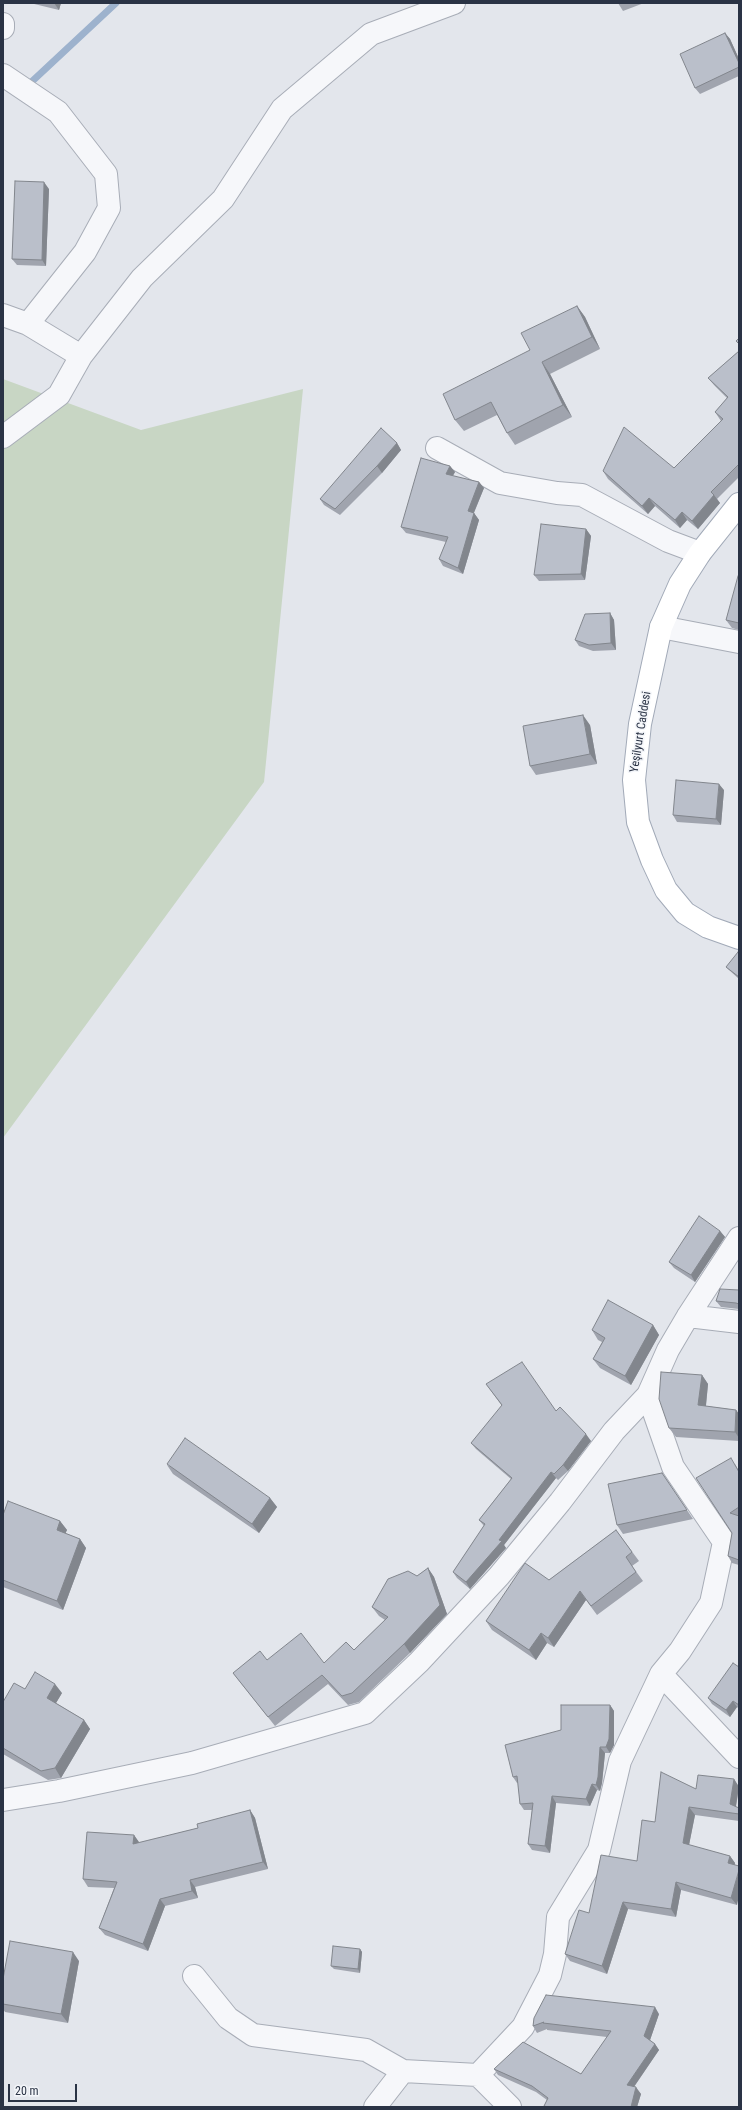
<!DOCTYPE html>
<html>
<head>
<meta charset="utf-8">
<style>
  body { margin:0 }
  #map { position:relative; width:742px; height:2110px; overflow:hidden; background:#e3e6ec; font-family:"Roboto Condensed",sans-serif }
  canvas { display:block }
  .frame { position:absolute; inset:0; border:4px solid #2a3345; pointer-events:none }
  .scale { position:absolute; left:8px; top:2084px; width:69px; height:18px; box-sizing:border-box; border:2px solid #2a3345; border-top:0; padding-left:5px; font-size:12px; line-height:14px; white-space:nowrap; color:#2a3345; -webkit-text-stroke:3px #f3f5f9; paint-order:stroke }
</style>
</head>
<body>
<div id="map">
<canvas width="742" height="2110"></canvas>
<div class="frame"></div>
<div class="scale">20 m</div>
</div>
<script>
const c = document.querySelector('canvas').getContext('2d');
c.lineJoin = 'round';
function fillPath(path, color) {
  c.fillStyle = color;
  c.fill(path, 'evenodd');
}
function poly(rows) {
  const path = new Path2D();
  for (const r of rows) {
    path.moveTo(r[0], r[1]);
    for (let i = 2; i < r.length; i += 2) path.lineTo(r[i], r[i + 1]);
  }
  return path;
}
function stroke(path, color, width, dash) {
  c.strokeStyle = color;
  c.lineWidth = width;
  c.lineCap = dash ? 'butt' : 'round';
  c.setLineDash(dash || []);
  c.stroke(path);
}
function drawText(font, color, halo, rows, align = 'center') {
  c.font = font + ' "Roboto Condensed",sans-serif';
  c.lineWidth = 3;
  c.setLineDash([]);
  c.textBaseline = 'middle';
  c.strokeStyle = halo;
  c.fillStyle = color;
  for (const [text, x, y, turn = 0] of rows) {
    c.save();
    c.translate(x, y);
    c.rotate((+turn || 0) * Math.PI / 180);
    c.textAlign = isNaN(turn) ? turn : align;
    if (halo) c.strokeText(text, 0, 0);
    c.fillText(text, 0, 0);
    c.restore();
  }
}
const green = poly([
  [3,379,141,430,303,389,264,782,3,1138]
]);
const stream = poly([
  [26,87,116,3]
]);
const minor = poly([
  [3,24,3,28],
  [3,75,58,112,106,174,109,208,85,252,28,324],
  [3,315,28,324,81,356],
  [3,437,59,395,81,356,142,278,223,199,282,109,371,34,454,3],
  [437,448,500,483,557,493,582,495,668,541,700,553],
  [661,627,739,642],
  [739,1238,688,1316,668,1350,648,1395,673,1467,724,1542,711,1603,680,1651,661,1674,739,1757],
  [688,1316,739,1322],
  [3,1800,59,1791,192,1763,365,1713,419,1662,499,1576,560,1502,614,1431,648,1395],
  [194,1976,228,2018,253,2035,366,2050,403,2071,478,2075],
  [375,2107,403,2071],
  [510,2107,478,2075,523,2027,550,1975,555,1954,558,1917,599,1850,620,1761,661,1674]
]);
const major = poly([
  [739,504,700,553,680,584,661,627,640,724,634,780,638,822,652,860,666,890,685,913,708,927,739,938]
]);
const wall = poly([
  [30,3,61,3,59,10],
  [618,3,644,3,623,11],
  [725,33,730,39,739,59,739,76,700,94,695,88],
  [49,189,46,266,17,265,12,259],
  [577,306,585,317,600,349,550,374,572,417,515,445,507,433,497,415,464,431,455,420],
  [739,351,739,477,717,499,720,503,698,529,687,520,680,528,655,506,648,514,608,479,603,471,674,468,721,421,715,412,727,398,714,385,708,378],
  [397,443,401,450,382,473,340,515,324,505,320,499],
  [450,466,455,472,453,476,479,482,484,488,474,513,479,520,463,574,443,566,439,559,446,542,406,533,401,527],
  [586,529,591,536,585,580,539,581,534,575],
  [739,574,739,630,732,628,726,620],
  [610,613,614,620,616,650,593,651,579,646,575,640],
  [590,725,597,764,536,775,530,766],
  [724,790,721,825,677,822,673,815],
  [739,952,739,979,729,970,726,967],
  [720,1231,725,1237,695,1282,674,1268,669,1262],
  [739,1290,739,1309,721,1307,716,1301],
  [653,1325,659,1335,631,1385,600,1368,593,1359,602,1342,598,1340,592,1330],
  [702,1375,708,1384,706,1406,736,1410,739,1414,739,1441,676,1437,669,1428],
  [486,1384,556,1411,591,1441,568,1471,558,1480,556,1478,504,1545,506,1548,470,1589,457,1578,453,1572,484,1526,479,1520,511,1479,476,1449,471,1443,502,1406],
  [735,1464,739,1471,739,1565,732,1563,728,1556,732,1533,696,1478],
  [167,1465,270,1498,277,1507,259,1533,173,1474],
  [662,1473,693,1519,623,1534,617,1525],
  [3,1515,60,1521,67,1530,65,1533,80,1539,86,1548,63,1610,3,1587],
  [616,1530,639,1561,632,1566,643,1581,597,1615,586,1600,554,1647,547,1643,536,1660,492,1630,486,1621,549,1580],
  [428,1568,434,1577,447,1614,410,1653,359,1702,348,1705,328,1684,275,1726,240,1682,233,1673,267,1660,324,1663,354,1650,385,1620,379,1616,372,1607,417,1576],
  [739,1667,739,1709,737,1707,730,1717,712,1704,708,1698],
  [25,1689,62,1693,56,1703,84,1720,90,1729,61,1778,48,1780,3,1754,3,1702],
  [610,1705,614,1711,614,1745,610,1753,605,1753,602,1783,600,1791,597,1790,590,1806,556,1803,550,1853,532,1850,528,1844,532,1810,524,1810,520,1804,518,1783,517,1783,513,1777,561,1730],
  [734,1779,739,1787,736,1807,739,1808,739,1821,695,1815,689,1845,730,1856,735,1863,737,1905,681,1890,676,1917,628,1909,607,1974,570,1961,565,1954,589,1913,637,1861,655,1822,696,1789],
  [250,1810,255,1818,268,1869,195,1887,198,1898,165,1906,148,1951,105,1935,99,1928,114,1888,88,1887,83,1879,134,1835,139,1843,198,1828],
  [360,1949,362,1952,360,1973,334,1969,331,1966],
  [79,1961,68,2023,5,2012,3,2009,3,1979],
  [659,2014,650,2040,655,2044,659,2050,634,2087,641,2094,637,2107,545,2107,544,2106,547,2100,536,2092,498,2075,494,2069,581,2074,607,2037,547,2030,547,2029,537,2033,533,2026,534,2018]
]);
const shadedWall = poly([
  [54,3,61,3,59,10],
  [725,33,730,39,739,59,739,63],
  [44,182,49,189,46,266,42,260],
  [577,306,585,317,600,349,592,337],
  [542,362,550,374,572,417,563,405],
  [397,443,401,450,382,473,377,466],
  [450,466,455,472,450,480,446,474],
  [479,482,484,488,472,517,468,511],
  [714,495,720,503,698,529,692,521],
  [649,498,655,506,648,514,642,506],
  [682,512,687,520,680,528,675,520],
  [474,513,479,520,463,574,458,568],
  [586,529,591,536,585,580,581,574],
  [610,613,614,620,616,650,611,643],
  [583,715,590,725,597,764,590,754],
  [719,784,724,790,721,825,716,819],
  [720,1231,725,1237,695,1282,691,1275],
  [653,1325,659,1335,631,1385,625,1376],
  [702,1375,708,1384,705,1414,698,1405],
  [736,1410,739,1414,739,1438,735,1432],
  [586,1434,591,1441,568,1471,563,1465],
  [551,1472,556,1478,504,1545,506,1548,470,1589,466,1582],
  [270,1498,277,1507,259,1533,252,1524],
  [60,1521,67,1530,63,1539,57,1530],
  [80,1539,86,1548,63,1610,57,1601],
  [428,1568,434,1577,447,1614,410,1653,404,1644],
  [580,1591,586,1600,554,1647,548,1638],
  [541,1633,547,1643,536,1660,529,1650],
  [55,1684,62,1693,53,1708,47,1698],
  [733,1701,737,1707,730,1717,726,1710],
  [610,1705,614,1711,614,1745,610,1753,606,1747],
  [84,1720,90,1729,61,1778,55,1768],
  [600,1747,605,1753,602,1783,600,1791,596,1785],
  [734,1779,739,1787,735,1811,730,1804],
  [592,1784,597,1790,590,1806,586,1799],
  [552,1796,556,1803,550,1853,545,1846],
  [689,1807,695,1815,688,1850,683,1843],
  [250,1810,255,1818,268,1869,263,1862],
  [134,1835,139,1842,138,1852,133,1844],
  [730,1856,735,1863,733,1870,728,1863],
  [739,1870,739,1896,737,1905,731,1898],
  [190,1880,195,1887,198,1898,192,1891],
  [676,1882,681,1890,676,1917,671,1909],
  [160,1899,165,1906,148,1951,143,1944],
  [623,1902,628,1909,607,1974,602,1966],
  [360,1949,362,1952,360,1973,358,1969],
  [73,1952,79,1961,68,2023,61,2014],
  [655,2007,659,2014,649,2043,644,2036],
  [655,2044,659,2050,631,2091,627,2085],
  [636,2087,641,2094,637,2107,631,2107]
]);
const building = poly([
  [725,33,739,63,739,67,695,88,680,54,725,33],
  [15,181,44,182,42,260,12,259,15,181],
  [577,306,592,337,542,362,563,405,507,433,491,402,455,420,443,394,530,350,521,333,577,306],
  [739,338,739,344,736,341,739,338],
  [739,351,739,464,711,492,714,495,692,521,682,512,675,520,649,498,642,506,603,471,624,427,674,468,723,419,715,412,728,397,708,378,739,351],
  [381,428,397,443,377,466,335,509,320,499,381,428],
  [421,458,450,466,446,474,479,482,468,511,474,513,458,568,439,559,448,537,401,527,421,458],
  [541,524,586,529,581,574,534,575,541,524],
  [739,574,739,623,726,620,738,576,739,574],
  [610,613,611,643,589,645,575,640,585,614,610,613],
  [583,715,590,754,530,766,523,726,583,715],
  [676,780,719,784,716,819,673,815,676,780],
  [738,952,739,952,739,977,726,967,738,952],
  [699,1216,720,1231,691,1275,669,1262,699,1216],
  [720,1289,739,1290,739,1304,736,1303,716,1301,720,1289],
  [608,1300,653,1325,625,1376,593,1359,605,1338,592,1330,608,1300],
  [522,1362,556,1411,560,1407,586,1434,563,1465,554,1474,551,1472,499,1540,502,1541,466,1582,453,1572,485,1524,479,1520,512,1478,471,1443,502,1405,486,1384,522,1362],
  [661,1372,702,1375,698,1405,736,1410,735,1432,669,1428,659,1399,661,1372],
  [185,1438,270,1498,252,1524,167,1464,185,1438],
  [731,1458,739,1472,739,1507,730,1513,739,1516,739,1560,728,1556,732,1533,696,1478,731,1458],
  [662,1473,687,1510,617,1525,608,1484,662,1473],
  [8,1501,60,1521,57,1530,80,1539,57,1601,3,1580,3,1515,8,1501],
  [616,1530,632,1552,626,1557,636,1572,591,1606,580,1591,548,1638,541,1633,529,1650,486,1621,525,1563,549,1580,616,1530],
  [428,1568,440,1605,404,1644,352,1693,342,1696,322,1675,268,1717,233,1673,260,1651,267,1660,301,1633,324,1663,346,1642,354,1650,388,1617,372,1607,388,1579,408,1571,417,1576,428,1568],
  [733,1663,739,1667,739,1705,733,1701,726,1710,708,1698,733,1663],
  [35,1672,55,1684,47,1698,84,1720,55,1768,41,1771,3,1748,3,1702,14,1683,25,1689,35,1672],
  [561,1705,610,1705,609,1739,606,1747,600,1747,598,1777,596,1785,592,1784,586,1799,552,1796,545,1846,528,1844,533,1803,520,1804,517,1776,513,1777,505,1745,561,1730,561,1705],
  [661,1772,696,1789,698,1775,734,1779,730,1804,739,1808,739,1814,689,1807,683,1843,730,1856,728,1863,739,1866,739,1870,731,1898,676,1882,671,1909,623,1902,602,1966,565,1954,579,1910,589,1913,601,1855,637,1861,642,1820,655,1822,661,1772],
  [250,1810,263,1862,190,1880,192,1891,160,1899,143,1944,99,1928,117,1882,83,1879,87,1832,134,1835,133,1844,198,1828,197,1824,250,1810],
  [10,1941,73,1952,61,2014,3,2004,3,1979,10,1941],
  [333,1946,360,1949,358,1969,331,1966,333,1946],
  [546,1995,655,2007,644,2036,655,2044,627,2085,636,2087,631,2107,548,2107,544,2106,548,2098,532,2086,494,2069,523,2042,581,2074,611,2031,543,2023,544,2022,533,2026,534,2018,546,1995]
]);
const streetNames = [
  ["Yeşilyurt Caddesi",641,732,-81]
];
fillPath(green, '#c8d6c4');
stroke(stream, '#9db2cd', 7);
stroke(minor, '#a8adb7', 24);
stroke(major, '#a2aab8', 24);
stroke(minor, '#f6f7fa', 22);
stroke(major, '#fff', 22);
fillPath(wall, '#a0a4ae');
fillPath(shadedWall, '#82868d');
fillPath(building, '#babfca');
stroke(building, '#82868d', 1);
drawText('12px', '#2a3345', '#f3f5f9', streetNames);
</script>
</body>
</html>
